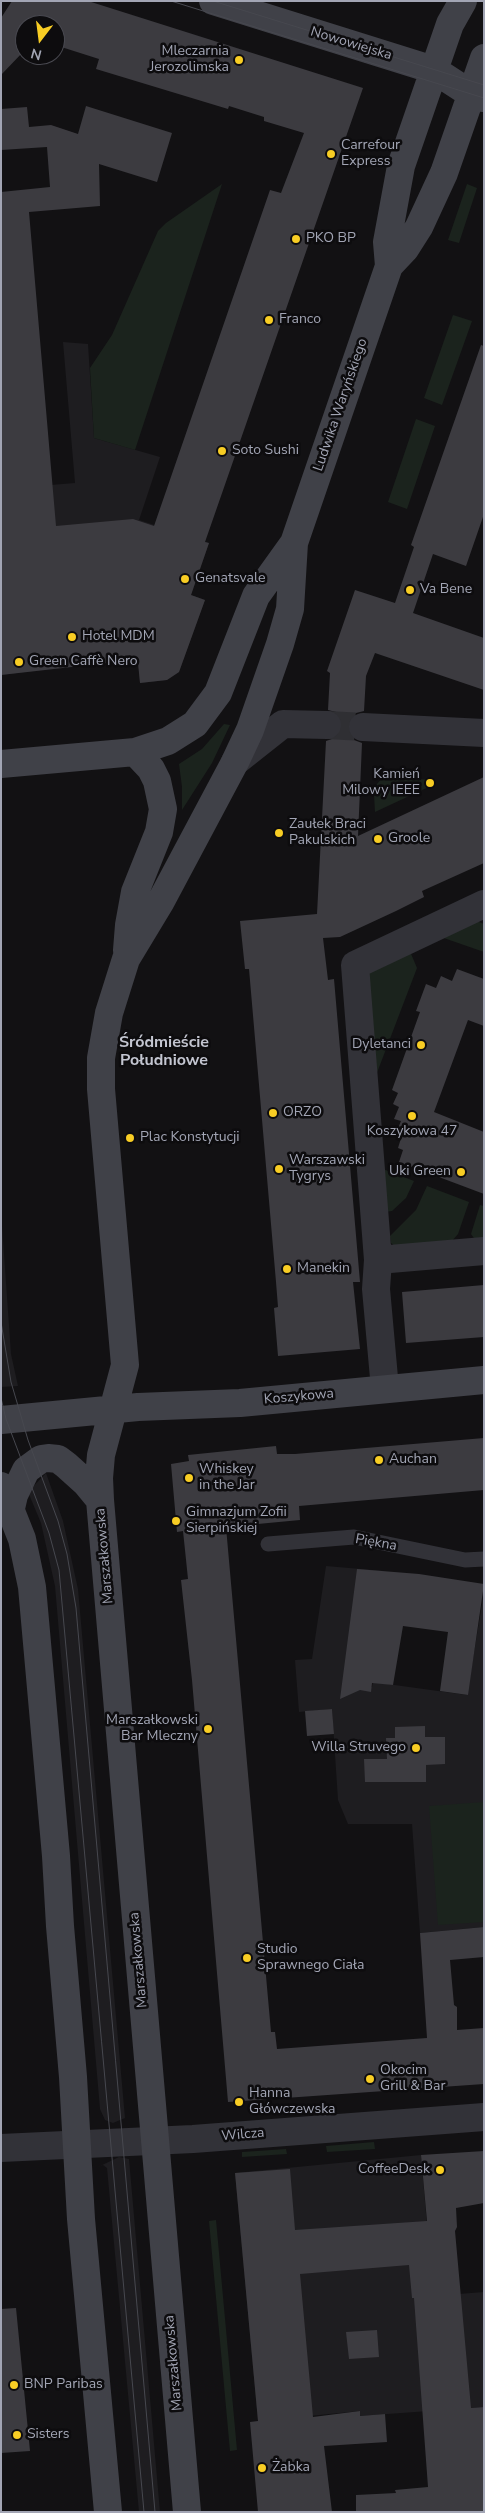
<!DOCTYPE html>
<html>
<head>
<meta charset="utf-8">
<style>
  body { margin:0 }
  #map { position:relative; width:485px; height:2513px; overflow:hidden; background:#121113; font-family:"Nunito Sans",sans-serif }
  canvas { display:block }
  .frame { position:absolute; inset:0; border:2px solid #a2a5b4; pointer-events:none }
  .north { position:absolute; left:15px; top:15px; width:50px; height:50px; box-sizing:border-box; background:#0d0c0e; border:1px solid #494950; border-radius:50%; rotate:195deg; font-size:14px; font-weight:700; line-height:20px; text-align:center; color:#a2a5b4 }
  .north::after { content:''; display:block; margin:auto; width:18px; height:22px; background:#f8cd24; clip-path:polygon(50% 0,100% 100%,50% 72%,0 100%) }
</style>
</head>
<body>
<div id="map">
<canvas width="485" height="2513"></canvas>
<div class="frame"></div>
<div class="north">N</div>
</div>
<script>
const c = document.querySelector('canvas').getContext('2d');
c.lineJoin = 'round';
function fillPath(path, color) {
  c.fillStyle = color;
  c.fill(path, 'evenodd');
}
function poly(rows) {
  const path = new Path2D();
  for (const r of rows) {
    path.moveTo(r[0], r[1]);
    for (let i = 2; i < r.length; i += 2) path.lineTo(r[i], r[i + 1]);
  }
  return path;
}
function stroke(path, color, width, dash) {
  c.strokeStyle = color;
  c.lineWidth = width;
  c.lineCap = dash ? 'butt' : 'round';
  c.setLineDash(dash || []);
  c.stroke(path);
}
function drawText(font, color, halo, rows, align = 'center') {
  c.font = font + ' "Nunito Sans",sans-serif';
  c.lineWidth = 5;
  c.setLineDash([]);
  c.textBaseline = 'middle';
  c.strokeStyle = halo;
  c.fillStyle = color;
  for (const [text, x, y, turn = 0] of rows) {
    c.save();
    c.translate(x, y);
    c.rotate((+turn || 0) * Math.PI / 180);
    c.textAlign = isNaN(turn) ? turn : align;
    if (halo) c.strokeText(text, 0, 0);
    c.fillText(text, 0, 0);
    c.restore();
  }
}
const built = poly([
  [63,342,88,344,94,438,160,457,139,520,209,543,191,595,205,600,179,672,167,680,140,683,138,662,115,662,114,665,106,663,83,667,81,665,1,675,1,489,75,483],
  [1,1211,11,1354,18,1386,1,1387],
  [46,1473,63,1521,78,1589,125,2118,113,2123,105,2120,100,2109,55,1586,41,1523,28,1492],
  [326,1566,384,1571,368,1686,372,1687,373,1682,467,1695,484,1592,484,1927,420,1933,412,1824,348,1824,338,1800,332,1709,299,1712,295,1660,312,1659],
  [421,2155,433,2296,484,2292,484,2407,360,2416,360,2411,258,2421,235,2173],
  [119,2157,129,2159,160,2512,139,2512,107,2168,103,2165,98,2167]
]);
const green = poly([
  [222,184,135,450,94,438,90,368,112,335,158,231,166,223],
  [467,184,477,188,459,243,448,240],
  [453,315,472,321,442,405,424,398],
  [416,419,435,426,407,509,388,502],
  [224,724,230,725,212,763,182,810,182,787,179,764,202,749],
  [383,777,434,780,435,784,375,812,374,795,377,784],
  [474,920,484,924,484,952,438,936],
  [409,949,417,968,375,1078,366,970],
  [383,1169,414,1181,406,1198,392,1211,385,1212],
  [427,1186,469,1202,458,1234,452,1241,396,1247,391,1243,390,1236,416,1210],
  [480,1205,484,1206,484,1241,476,1241,471,1234],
  [484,1802,484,1922,438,1925,429,1806],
  [374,2142,375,2149,327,2152,326,2146],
  [286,2149,287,2154,242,2157,242,2152],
  [216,2220,237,2450,230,2451,209,2221]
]);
const building = poly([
  [12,1,88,1,363,88,205,542,209,543,191,595,205,600,179,672,167,680,140,683,138,663,107,663,1,675,1,192,50,187,47,147,1,150,1,109,27,107,29,127,51,125,78,134,86,106,172,133,157,182,99,164,100,206,29,212,56,526,133,519,154,526,270,190,281,193,304,133,264,121,264,117,229,106,228,109,96,69,99,59,55,45,55,25,25,25,23,52,1,75,1,18],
  [481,345,484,346,484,514,466,566,433,554,413,613,484,638,484,690,375,653,366,676,364,711,356,713,350,718,347,727,349,735,354,740,362,743,358,836,484,777,484,863,422,891,424,897,396,911,340,937,323,938,328,980,334,979,360,1282,353,1282,360,1349,278,1356,274,1308,278,1307,276,1282,249,969,245,969,240,921,317,914,326,741,335,738,340,734,343,726,340,717,336,712,328,710,330,673,327,671,355,590,395,603,414,547,411,545],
  [457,969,484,979,484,1026,468,1020,434,1112,484,1132,484,1194,399,1162,403,1150,398,1148,402,1135,396,1133,401,1121,394,1119,399,1107,393,1104,398,1093,392,1090,420,1012,416,1011,426,984,436,988,441,976,452,981],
  [484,1285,484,1337,406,1343,402,1292],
  [484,1438,484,1490,299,1506,300,1520,226,1527,271,2032,275,2032,277,2049,427,2038,420,1933,484,1927,484,1957,450,1960,454,2005,457,2007,457,2030,484,2028,484,2084,228,2102,192,1680,181,1580,188,1579,185,1550,183,1531,177,1532,171,1464,189,1461,188,1455,276,1446,277,1454,295,1454],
  [357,1569,419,1574,484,1584,468,1695,440,1691,448,1632,403,1626,393,1685,372,1683,371,1692,360,1690,340,1699],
  [332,1709,334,1734,307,1736,305,1711],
  [425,1726,425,1737,445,1737,445,1764,426,1765,426,1782,365,1782,364,1759,387,1759,386,1738,395,1738,395,1727],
  [484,2151,484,2203,456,2208,457,2227,455,2231,471,2408,484,2407,484,2512,356,2512,356,2495,396,2493,395,2490,428,2487,414,2298,412,2298,409,2265,300,2274,313,2417,360,2411,360,2416,385,2414,387,2442,324,2446,332,2512,258,2512,250,2422,258,2421,235,2173,290,2169,295,2230,427,2221,421,2155],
  [16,2308,30,2451,1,2453,1,2309],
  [377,2330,379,2357,349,2359,346,2332]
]);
const streetTunnel = poly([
  [327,725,363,727]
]);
const lane = poly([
  [268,1544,354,1537,465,1560,484,1559]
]);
const street = poly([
  [363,727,484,733],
  [235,762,283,724,327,725],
  [378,1260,484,1251],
  [385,1389,376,1289,378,1260,355,965,484,904],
  [1,2148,193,2139,484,2117]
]);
const secondary = poly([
  [213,1,434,70,471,94,484,98],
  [389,266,387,242,401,166,450,24,463,1],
  [1,764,135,752,168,741,195,724,218,693,256,596,294,543],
  [127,950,129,925,135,892,159,832,163,809,157,781,151,769,135,752],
  [1,1420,138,1407,240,1403,484,1380],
  [1,1486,22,1539,32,1587,56,1856,60,1926,73,2077,81,2219,108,2512],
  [11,1508,14,1495,26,1470,41,1459,48,1458,58,1459,66,1465,86,1483,100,1500],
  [187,2512,100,1500,99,1478,101,1455,125,1365,101,1089,101,1058,109,1013,126,959,161,901,235,762,250,730,280,644,290,609,294,543,389,266,405,249,419,227,444,173,484,58]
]);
const tram = poly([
  [171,1,484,98],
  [213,1,484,85],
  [1,1322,11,1382,28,1440,58,1521,67,1554,76,1608,155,2512],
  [1,1398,6,1419,49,1533,59,1570,144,2512]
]);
const markers = [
  [239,60,5,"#f8cd24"],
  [331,154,5,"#f8cd24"],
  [296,239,5,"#f8cd24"],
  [269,320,5,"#f8cd24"],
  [222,451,5,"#f8cd24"],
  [185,579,5,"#f8cd24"],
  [410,590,5,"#f8cd24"],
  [72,637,5,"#f8cd24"],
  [19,662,5,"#f8cd24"],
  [430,783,5,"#f8cd24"],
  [279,833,5,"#f8cd24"],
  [378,839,5,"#f8cd24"],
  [421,1045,5,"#f8cd24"],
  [273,1113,5,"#f8cd24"],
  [412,1116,5,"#f8cd24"],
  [130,1138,5,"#f8cd24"],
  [279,1169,5,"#f8cd24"],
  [461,1172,5,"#f8cd24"],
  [287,1269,5,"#f8cd24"],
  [379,1460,5,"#f8cd24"],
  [189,1478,5,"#f8cd24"],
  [176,1521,5,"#f8cd24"],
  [208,1729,5,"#f8cd24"],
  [416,1748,5,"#f8cd24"],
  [247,1958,5,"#f8cd24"],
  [370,2079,5,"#f8cd24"],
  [239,2102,5,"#f8cd24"],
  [440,2170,5,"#f8cd24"],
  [14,2385,5,"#f8cd24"],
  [17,2435,5,"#f8cd24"],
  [262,2468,5,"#f8cd24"]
];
const streetNames = [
  ["Nowowiejska",351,44,17],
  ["Ludwika Waryńskiego",341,405,-71],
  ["Koszykowa",299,1397,-5],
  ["Piękna",376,1543,10],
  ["Marszałkowska",105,1556,-95],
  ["Marszałkowska",139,1960,-95],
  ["Wilcza",243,2135,-5],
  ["Marszałkowska",174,2363,-95]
];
const poiNames = [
  ["Mleczarnia",229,52,"right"],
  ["Jerozolimska",229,68,"right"],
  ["Carrefour",341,146],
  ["Express",341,162],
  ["PKO BP",306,239],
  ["Franco",279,320],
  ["Soto Sushi",232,451],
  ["Genatsvale",195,579],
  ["Va Bene",420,590],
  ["Hotel MDM",82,637],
  ["Green Caffè Nero",29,662],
  ["Kamień",420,775,"right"],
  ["Milowy IEEE",420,791,"right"],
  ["Zaułek Braci",289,825],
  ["Pakulskich",289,841],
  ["Groole",388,839],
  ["Dyletanci",411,1045,"right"],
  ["ORZO",283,1113],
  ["Koszykowa 47",412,1132,"center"],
  ["Plac Konstytucji",140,1138],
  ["Warszawski",289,1161],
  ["Tygrys",289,1177],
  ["Uki Green",451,1172,"right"],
  ["Manekin",297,1269],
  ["Auchan",389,1460],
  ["Whiskey",199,1470],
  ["in the Jar",199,1486],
  ["Gimnazjum Zofii",186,1513],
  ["Sierpińskiej",186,1529],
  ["Marszałkowski",198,1721,"right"],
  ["Bar Mleczny",198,1737,"right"],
  ["Willa Struvego",406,1748,"right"],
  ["Studio",257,1950],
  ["Sprawnego Ciała",257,1966],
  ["Okocim",380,2071],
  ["Grill & Bar",380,2087],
  ["Hanna",249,2094],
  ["Główczewska",249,2110],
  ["CoffeeDesk",430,2170,"right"],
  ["BNP Paribas",24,2385],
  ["Sisters",27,2435],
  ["Żabka",272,2468]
];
const quarterNames = [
  ["Śródmieście",164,1043],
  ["Południowe",164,1061]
];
fillPath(built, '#1e1d20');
fillPath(green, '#1b231d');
fillPath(building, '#3c3b40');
stroke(streetTunnel, '#2f2f33', 28, [28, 14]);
stroke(lane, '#323238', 15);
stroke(street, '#323238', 28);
stroke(secondary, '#404148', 28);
stroke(tram, '#47484f', 1);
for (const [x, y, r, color] of markers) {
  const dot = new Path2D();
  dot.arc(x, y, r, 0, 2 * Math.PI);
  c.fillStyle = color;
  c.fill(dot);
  stroke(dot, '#0d0c0e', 2);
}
drawText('14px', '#a2a5b4', '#0d0c0e', streetNames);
drawText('14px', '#a2a5b4', '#0d0c0e', poiNames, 'left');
drawText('bold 16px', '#c3c5d0', '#0d0c0e', quarterNames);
</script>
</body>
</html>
